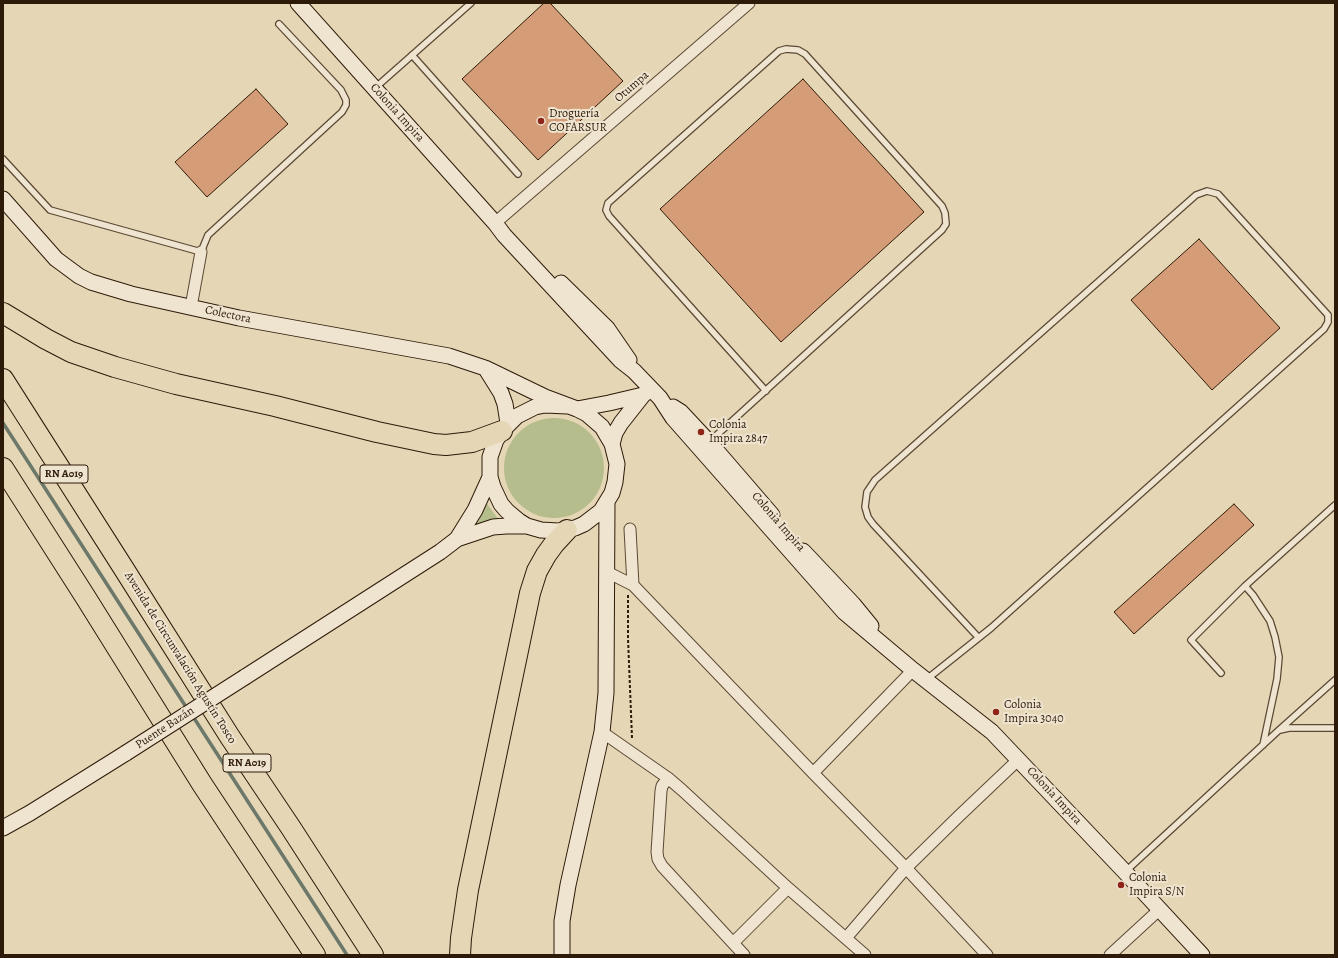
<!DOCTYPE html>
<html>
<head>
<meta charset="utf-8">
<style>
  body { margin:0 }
  #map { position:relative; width:1338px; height:958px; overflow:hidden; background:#e5d6b6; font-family:Alegreya,serif }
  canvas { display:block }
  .frame { position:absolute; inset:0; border:4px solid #2e1a08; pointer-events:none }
</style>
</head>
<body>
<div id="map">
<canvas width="1338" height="958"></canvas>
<div class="frame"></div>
</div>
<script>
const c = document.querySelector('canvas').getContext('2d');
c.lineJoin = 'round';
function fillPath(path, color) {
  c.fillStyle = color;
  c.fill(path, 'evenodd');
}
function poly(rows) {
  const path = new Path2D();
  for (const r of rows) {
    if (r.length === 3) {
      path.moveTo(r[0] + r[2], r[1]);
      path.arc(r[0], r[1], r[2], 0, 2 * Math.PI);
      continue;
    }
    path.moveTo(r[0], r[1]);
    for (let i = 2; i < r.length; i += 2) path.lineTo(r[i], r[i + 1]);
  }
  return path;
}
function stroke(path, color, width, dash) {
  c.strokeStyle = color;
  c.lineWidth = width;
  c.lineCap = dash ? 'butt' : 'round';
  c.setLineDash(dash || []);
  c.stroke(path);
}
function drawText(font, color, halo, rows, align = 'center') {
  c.font = font + ' Alegreya,serif';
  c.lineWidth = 4;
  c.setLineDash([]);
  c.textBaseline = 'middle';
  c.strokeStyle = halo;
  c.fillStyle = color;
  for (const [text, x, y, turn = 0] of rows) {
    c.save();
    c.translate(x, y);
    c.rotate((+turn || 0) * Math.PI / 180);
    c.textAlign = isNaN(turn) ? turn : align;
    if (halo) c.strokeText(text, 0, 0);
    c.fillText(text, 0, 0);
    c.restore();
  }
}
const green = poly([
  [554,468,50],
  [485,501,499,520,473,528]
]);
const stream = poly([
  [3,423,188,710],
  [192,715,347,955]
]);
const building = poly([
  [544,3,550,3,623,81,538,160,462,79,544,3],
  [803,79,924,212,781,342,660,209,803,79],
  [256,89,288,124,207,197,175,162,256,89],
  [1199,239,1280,328,1212,390,1131,300,1199,239],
  [1234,504,1254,525,1134,634,1114,612,1234,504]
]);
const path = poly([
  [628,595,628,638,632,738]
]);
const lane = poly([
  [412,55,518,174],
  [375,88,471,3],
  [3,159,50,210,201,252,208,235,342,112,346,105,346,100,341,90,279,24],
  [709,442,942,230,946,224,945,213,942,206,805,54,798,50,786,49,779,51,608,203,606,210,609,216,766,391],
  [1245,586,1253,595,1270,621,1275,637,1279,657,1277,679,1263,745],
  [1221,673,1191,640,1245,586,1335,505],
  [927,679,991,628,1324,329,1328,322,1328,315,1218,194,1207,191,1196,195,875,480,867,492,865,507,868,517,873,524,978,637],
  [1280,730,1289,728,1335,728],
  [1126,871,1278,731,1335,680]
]);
const street = poly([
  [495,223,749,3],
  [191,307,201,252],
  [630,529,633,585],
  [607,572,633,585,813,773,906,868,987,955],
  [602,732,668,778,682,790,788,888,865,955],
  [813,773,913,670],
  [668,778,662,786,661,791,657,852,658,859,662,866,744,955],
  [846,938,906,868,959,816,1019,759],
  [733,943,788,888],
  [1110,955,1160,909]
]);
const secondary = poly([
  [298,3,495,223,504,235,620,360,634,371,660,398,673,418,844,612,913,670,992,732,1125,872,1202,955],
  [3,199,56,259,79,276,91,282,131,294,239,318,449,356,485,368,545,397,577,409,587,414,602,427,612,444,617,464,615,482,612,493,601,511,584,524,575,528,558,531,541,530,527,526,519,521,507,511,501,504,493,487,490,477,490,457,496,440,502,431,517,416,535,407,545,405,567,406],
  [561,283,607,328,629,360],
  [486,369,501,393,505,404,508,423],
  [673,407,681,412,709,442,772,515],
  [577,409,609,403,643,395],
  [612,444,615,433,621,423,643,395,651,389],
  [457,539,475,510,490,477],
  [803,551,853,604,871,626],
  [245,677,440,552,457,539,493,527,506,526,526,526],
  [3,828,30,813,126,753],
  [562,955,562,921,568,885,602,732,606,693,607,502]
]);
const highway = poly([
  [3,313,46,339,71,352,115,367,176,384,275,406,377,432,434,444,446,445,472,442,502,431],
  [3,379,124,569,230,737,291,828,373,955],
  [3,468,86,598,202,784,315,955],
  [460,955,461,938,468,890,530,593,537,571,546,555,554,544,567,530]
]);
const secondaryBridge = poly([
  [126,753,245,677]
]);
const markers = [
  [541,121,4,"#8f2418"],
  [701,432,4,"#8f2418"],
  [996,712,4,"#8f2418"],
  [1121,885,4,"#8f2418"]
];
const shields = [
  [64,474,48],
  [247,763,48]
];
const shieldNames = [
  ["RN A019",64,474],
  ["RN A019",247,763]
];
const streetNames = [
  ["Otumpa",632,87,-41],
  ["Colonia Impira",397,113,48],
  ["Colectora",228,315,12],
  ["Colonia Impira",778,522,49],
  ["Avenida de Circunvalación Agustín Tosco",180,658,58],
  ["Puente Bazán",165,728,-33],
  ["Colonia Impira",1054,796,47]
];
const poiNames = [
  ["Droguería",549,114],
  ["COFARSUR",549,128],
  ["Colonia",709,425],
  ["Impira 2847",709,439],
  ["Colonia",1004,705],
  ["Impira 3040",1004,719],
  ["Colonia",1129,878],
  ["Impira S/N",1129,892]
];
fillPath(green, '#b6bd8d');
stroke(stream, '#6c796a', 3.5);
fillPath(building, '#d49c77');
stroke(building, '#2e1a08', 1);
stroke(lane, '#5c4934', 8);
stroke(street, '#5c4934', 13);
stroke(secondary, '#2e1a08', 17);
stroke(highway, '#2e1a08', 22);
stroke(path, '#2e1a08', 2, [3, 2]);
stroke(lane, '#eee4d0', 5.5);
stroke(street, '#eee4d0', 11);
stroke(secondary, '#eee4d0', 15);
stroke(highway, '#e5d6b6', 20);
stroke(secondaryBridge, '#2e1a08', 17, []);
stroke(secondaryBridge, '#eee4d0', 15);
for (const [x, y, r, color] of markers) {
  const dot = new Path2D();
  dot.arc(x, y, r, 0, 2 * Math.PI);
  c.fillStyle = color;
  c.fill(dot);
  stroke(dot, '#eee4d0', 1.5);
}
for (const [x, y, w] of shields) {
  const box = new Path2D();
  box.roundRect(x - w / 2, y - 9, w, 18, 3);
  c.fillStyle = '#eee4d0';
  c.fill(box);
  stroke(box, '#2e1a08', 1);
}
drawText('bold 11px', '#2e1a08', null, shieldNames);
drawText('12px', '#2e1a08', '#eee4d0', streetNames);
drawText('12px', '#2e1a08', '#eee4d0', poiNames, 'left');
</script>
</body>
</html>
